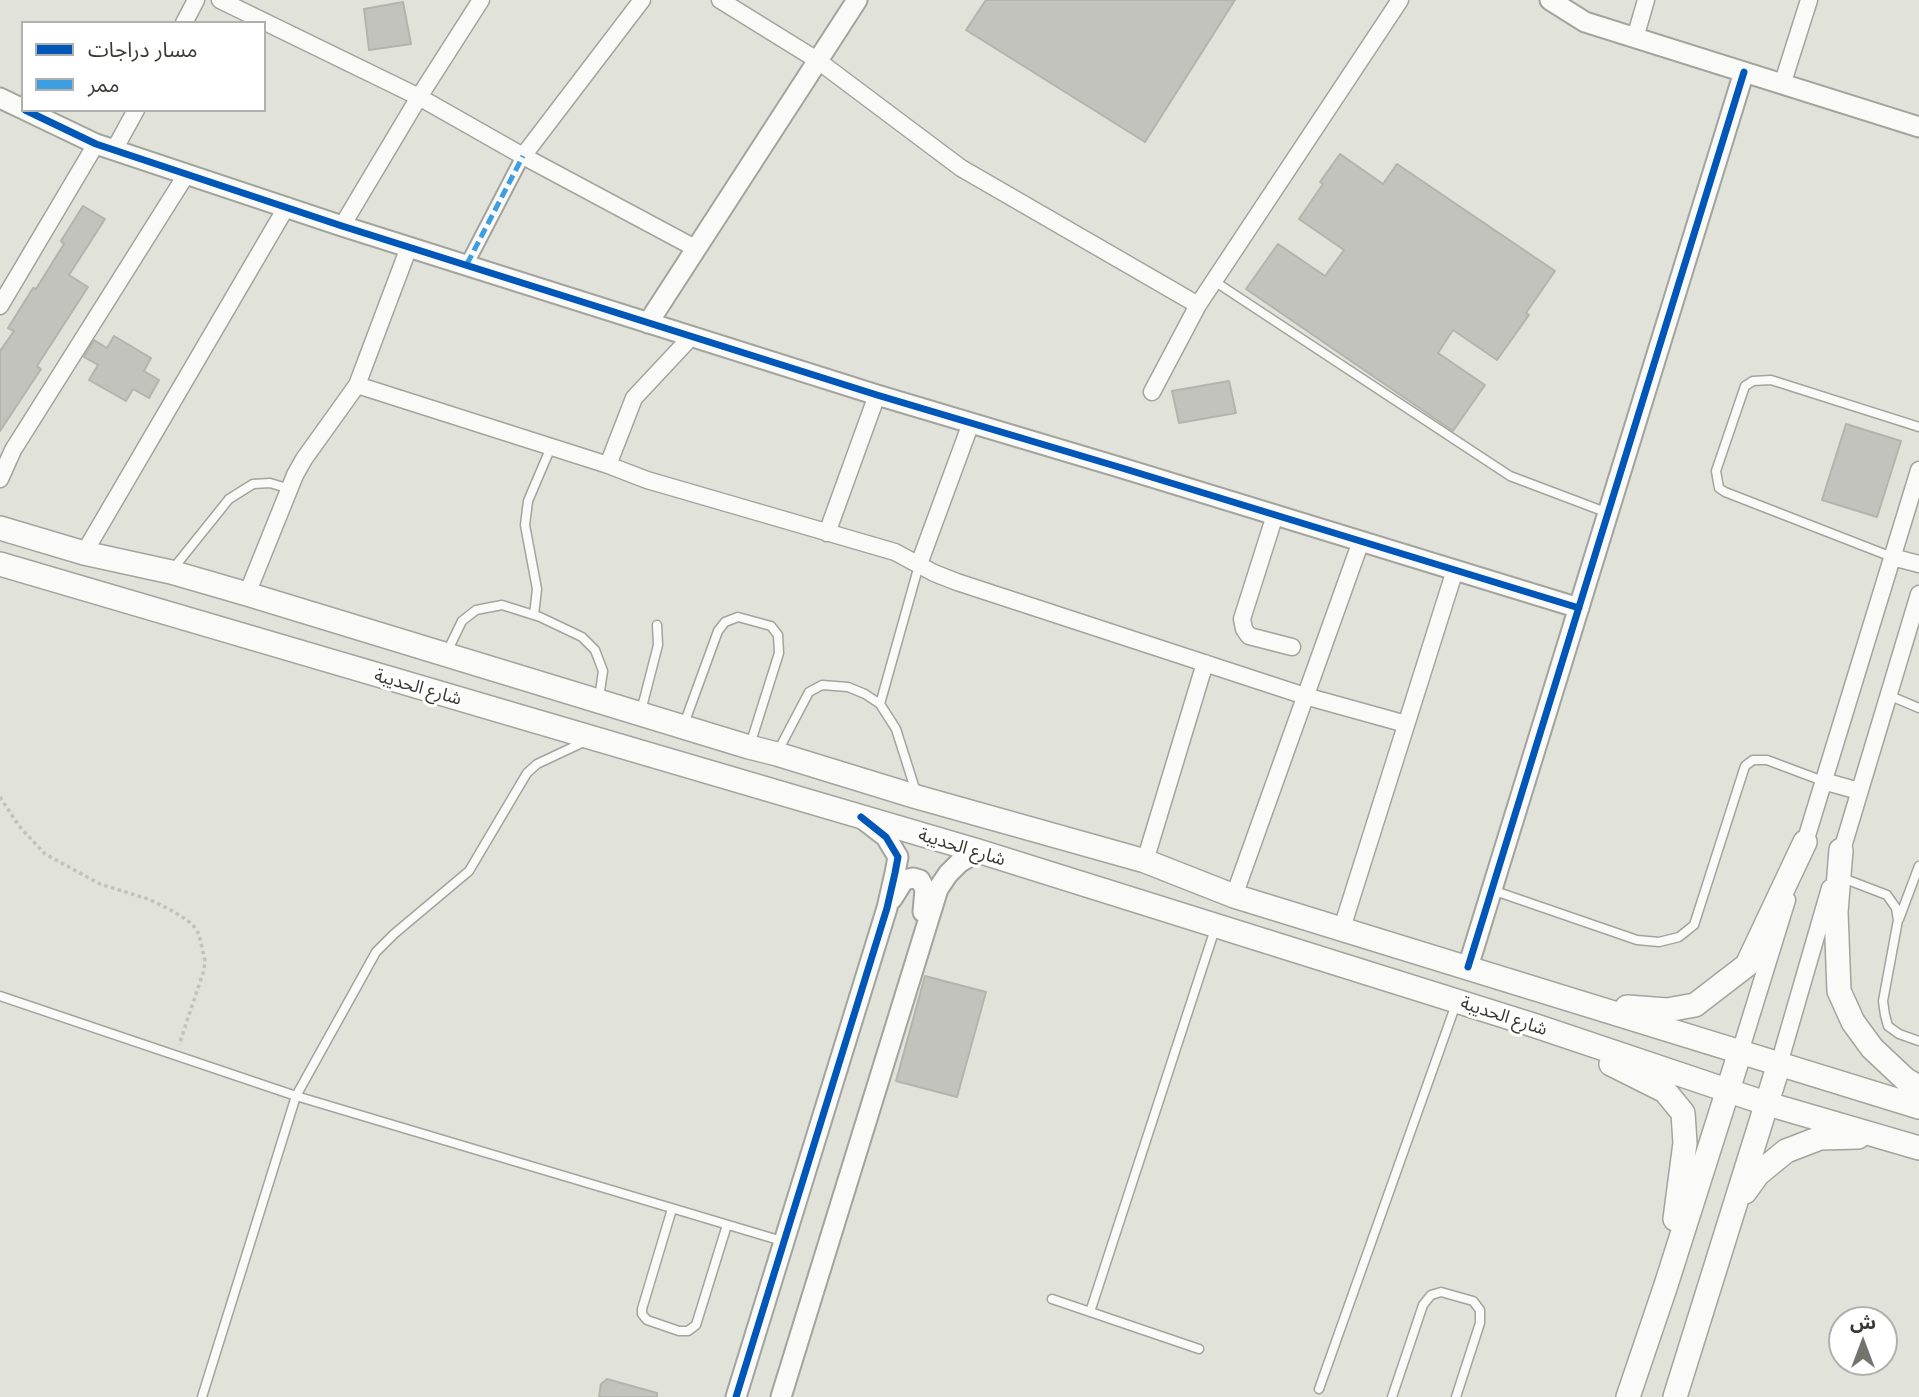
<!DOCTYPE html>
<html>
<head>
<meta charset="utf-8">
<style>
  body { margin:0 }
  #map { position:relative; width:1919px; height:1397px; overflow:hidden; background:#e1e2da; font-family:Lato,"Noto Sans Arabic",sans-serif }
  canvas { display:block }
  .legend { position:absolute; left:21px; top:21px; width:245px; height:91px; box-sizing:border-box; background:#fff; border:2px solid #b0b0ae; margin:0; padding:9px 12px; list-style:none; font-size:21px; color:#393934 }
  .legend li { display:flex; align-items:center; gap:14px; height:35px }
  .legend b { width:35px; border:2px solid #b0b0ae }
  .north { position:absolute; left:1828px; top:1306px; width:70px; height:70px; box-sizing:border-box; background:#fff; border:2px solid #b0b0ae; border-radius:50%; rotate:0deg; font-size:19px; font-weight:700; line-height:28px; text-align:center; color:#393934 }
  .north::after { content:''; display:block; margin:auto; width:24px; height:32px; background:#74746e; clip-path:polygon(50% 0,100% 100%,50% 72%,0 100%) }
</style>
</head>
<body>
<div id="map">
<canvas width="1919" height="1397"></canvas>
<ul class="legend">
<li><b style="height:9px;background:#0057b8"></b>مسار دراجات</li>
<li><b style="height:9px;background:#3e9ee2"></b>ممر</li>
</ul>
<div class="north">ش</div>
</div>
<script>
const c = document.querySelector('canvas').getContext('2d');
c.lineJoin = 'round';
function fillPath(path, color) {
  c.fillStyle = color;
  c.fill(path, 'evenodd');
}
function poly(rows) {
  const path = new Path2D();
  for (const r of rows) {
    path.moveTo(r[0], r[1]);
    for (let i = 2; i < r.length; i += 2) path.lineTo(r[i], r[i + 1]);
  }
  return path;
}
function stroke(path, color, width, dash) {
  c.strokeStyle = color;
  c.lineWidth = width;
  c.lineCap = dash ? 'butt' : 'round';
  c.setLineDash(dash || []);
  c.stroke(path);
}
function drawText(font, color, halo, rows, align = 'center') {
  c.font = font + ' Lato,"Noto Sans Arabic",sans-serif';
  c.lineWidth = 6;
  c.setLineDash([]);
  c.textBaseline = 'middle';
  c.strokeStyle = halo;
  c.fillStyle = color;
  for (const [text, x, y, turn = 0] of rows) {
    c.save();
    c.translate(x, y);
    c.rotate((+turn || 0) * Math.PI / 180);
    c.textAlign = isNaN(turn) ? turn : align;
    if (halo) c.strokeText(text, 0, 0);
    c.fillText(text, 0, 0);
    c.restore();
  }
}
const building = poly([
  [986,0,1235,0,1145,142,966,30,986,0],
  [403,2,411,44,369,50,364,9,403,2],
  [1340,154,1383,184,1397,164,1555,271,1526,313,1529,315,1497,360,1453,330,1438,353,1485,385,1453,431,1246,289,1278,244,1325,276,1344,250,1299,219,1323,184,1320,182,1340,154],
  [83,206,105,219,69,275,88,287,37,366,41,369,0,431,0,351,14,331,8,328,33,288,36,289,64,244,61,241,83,206],
  [114,336,151,358,144,371,159,380,149,398,133,389,126,401,89,380,98,365,84,357,94,340,107,348,114,336],
  [1229,381,1236,413,1179,423,1172,391,1229,381],
  [1846,424,1901,441,1877,517,1822,500,1846,424],
  [925,976,986,992,957,1097,896,1081,925,976],
  [607,1379,657,1393,657,1397,599,1397,601,1384,607,1379]
]);
const path = poly([
  [0,797,19,826,45,854,100,884,148,899,169,909,184,918,193,925,199,934,205,961,204,970,179,1045]
]);
const service = poly([
  [1214,281,1510,476,1608,513],
  [1892,557,1725,492,1719,488,1716,471,1745,386,1753,381,1771,380,1919,427],
  [172,570,229,499,253,484,270,483,290,489],
  [534,615,537,589,525,525,528,501,551,447],
  [446,654,462,621,476,610,502,605,540,617,582,637,595,650,603,671,599,698],
  [1888,695,1919,708],
  [880,704,919,565],
  [641,711,658,645,657,625],
  [684,724,718,631,725,622,738,617,771,626,778,635,779,653,750,745],
  [778,751,809,692,822,685,848,687,865,694,880,704,896,729,916,792],
  [1840,877,1887,895,1896,908,1898,920,1883,1001,1885,1015,1888,1026,1899,1034,1919,1041],
  [1492,890,1637,940,1659,942,1679,937,1694,925,1745,766,1753,760,1767,760,1823,781],
  [1899,919,1919,866],
  [0,996,296,1096,782,1241],
  [672,1209,642,1309,642,1314,647,1320,679,1331,688,1331,696,1325,727,1225],
  [1052,1299,1199,1349],
  [1090,1312,1215,929],
  [1319,1389,1456,1004],
  [202,1397,296,1096,376,952,394,934,469,871,527,773,537,764,586,741],
  [1392,1397,1423,1305,1431,1295,1441,1292,1473,1301,1480,1310,1480,1323,1456,1397]
]);
const pedestrian = poly([
  [467,264,523,156]
]);
const minor = poly([
  [220,0,419,97,523,156,695,248],
  [720,0,817,60,961,168,1198,305],
  [184,23,196,0],
  [1635,38,1646,0],
  [1782,85,1809,0],
  [114,150,136,110],
  [523,156,642,0],
  [342,226,419,97,481,0],
  [0,306,96,144],
  [357,385,608,465,647,480,895,552,934,573,957,582,1305,696,1406,724],
  [1152,392,1198,305,1400,0],
  [608,465,634,398,692,336],
  [0,479,13,450,186,175],
  [1275,515,1242,619,1244,629,1249,636,1292,647],
  [827,533,877,395],
  [84,553,287,206],
  [1892,557,1919,564],
  [919,564,971,423],
  [247,594,295,475,304,459,357,385,409,247],
  [1823,781,1859,791],
  [1802,852,1919,470],
  [1839,860,1919,594],
  [1145,861,1205,663],
  [1234,896,1361,541],
  [1342,928,1455,570],
  [1740,1052,1787,900],
  [1779,1064,1830,888]
]);
const tertiary = poly([
  [1550,0,1585,22,1919,127],
  [0,98,23,109],
  [25,110,96,144,342,226,877,395,1122,468,1579,608],
  [648,323,857,0],
  [892,899,904,880,913,878,920,880,925,889,923,912],
  [1468,967,1744,72],
  [736,1397,887,908,895,873,898,857,886,837,864,820],
  [781,1397,938,889,948,874,959,863,978,851]
]);
const secondary = poly([
  [0,528,84,553,171,572,247,594,749,747,777,754,917,797,1145,861,1234,896,1919,1107],
  [0,564,978,851,1533,1025,1768,1104,1919,1148],
  [1841,850,1836,912,1839,991,1853,1022,1872,1048,1906,1080,1919,1087],
  [1627,1007,1667,1010,1695,1005,1747,965,1805,842],
  [1611,1064,1665,1091,1683,1113,1685,1143,1675,1219],
  [1745,1192,1758,1174,1786,1151,1820,1138,1858,1137],
  [1628,1397,1666,1285,1740,1052],
  [1675,1397,1779,1064]
]);
const quiet = poly([
  [467,264,523,156]
]);
const cycleway = poly([
  [25,110,96,144,342,226,877,395,1122,468,1579,608],
  [1468,967,1744,72],
  [736,1397,887,908,895,873,898,857,886,837,861,817]
]);
const streetNames = [
  ["شارع الحديبة",418,687,16],
  ["شارع الحديبة",962,847,17],
  ["شارع الحديبة",1504,1016,18]
];
fillPath(building, '#c2c3bd');
stroke(building, '#b3b4ad', 2);
stroke(service, '#a3a49e', 11);
stroke(pedestrian, '#a3a49e', 16);
stroke(minor, '#a3a49e', 19);
stroke(tertiary, '#a3a49e', 23);
stroke(secondary, '#a3a49e', 26);
stroke(path, '#c1c2be', 3.5, [3.5, 3.5]);
stroke(service, '#fafbf9', 8);
stroke(pedestrian, '#fafbf9', 12);
stroke(minor, '#fafbf9', 16);
stroke(tertiary, '#fafbf9', 19);
stroke(secondary, '#fafbf9', 23);
stroke(quiet, '#3e9ee2', 5, [10, 5]);
stroke(cycleway, '#0057b8', 7);
drawText('18px', '#393934', '#fff', streetNames);
</script>
</body>
</html>
